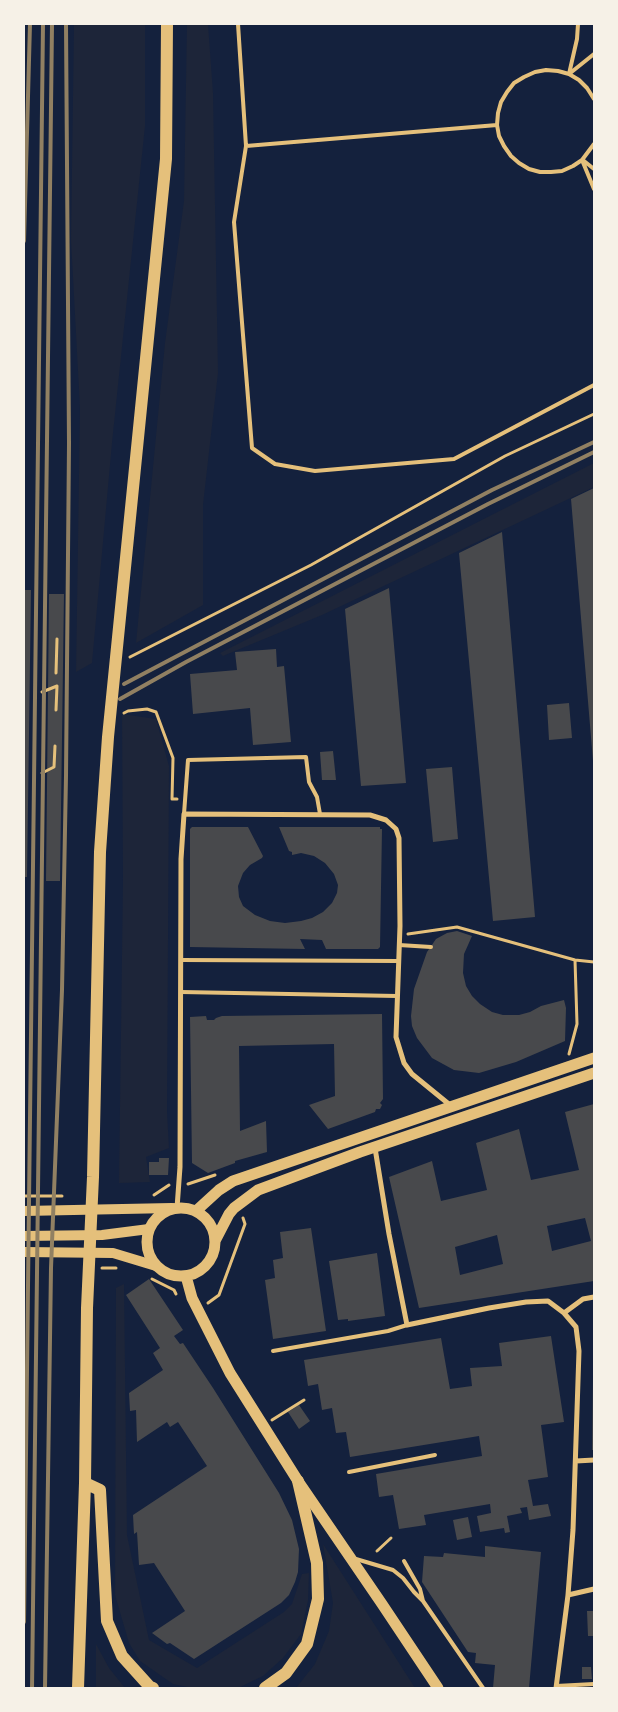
<!DOCTYPE html>
<html>
<head>
<meta charset="utf-8">
<style>
  body { margin:0 }
  #map { position:relative; width:618px; height:1712px; overflow:hidden; background:#14213d; font-family:"Varela Round",sans-serif }
  canvas { display:block }
  .frame { position:absolute; inset:0; border:25px solid #f6f1e7; pointer-events:none }
</style>
</head>
<body>
<div id="map">
<canvas width="618" height="1712"></canvas>
<div class="frame"></div>
</div>
<script>
const c = document.querySelector('canvas').getContext('2d');
c.lineJoin = 'round';
function fillPath(path, color) {
  c.fillStyle = color;
  c.fill(path, 'evenodd');
}
function poly(rows) {
  const path = new Path2D();
  for (const r of rows) {
    if (r.length === 3) {
      path.moveTo(r[0] + r[2], r[1]);
      path.arc(r[0], r[1], r[2], 0, 2 * Math.PI);
      continue;
    }
    path.moveTo(r[0], r[1]);
    for (let i = 2; i < r.length; i += 2) path.lineTo(r[i], r[i + 1]);
  }
  return path;
}
function stroke(path, color, width, dash) {
  c.strokeStyle = color;
  c.lineWidth = width;
  c.lineCap = dash ? 'butt' : 'round';
  c.setLineDash(dash || []);
  c.stroke(path);
}
const green = poly([
  [74,24,145,24,145,126,112,443,92,663,76,672,80,408,71,240],
  [187,24,208,24,213,93,218,373,203,505,203,605,136,643,165,343,184,201],
  [594,463,594,487,322,615,223,656,220,653],
  [122,714,156,719,169,766,167,1112,169,1148,146,1157,150,1182,119,1183,123,879],
  [124,1284,127,1535,149,1640,197,1668,284,1612,292,1604,302,1574,309,1573,308,1600,301,1634,283,1658,263,1676,238,1688,193,1688,173,1684,140,1661,129,1643,115,1595,116,1288],
  [323,1544,415,1688,296,1688,315,1664,329,1631,333,1603],
  [96,1644,109,1668,125,1688,96,1688]
]);
const building = poly([
  [594,488,594,761,593,761,571,499],
  [502,532,535,917,493,921,459,553],
  [389,588,406,783,361,786,345,609],
  [24,590,31,590,27,877,24,877],
  [49,594,64,594,60,881,46,881],
  [276,649,277,667,284,666,291,742,253,745,250,708,193,714,190,674,237,670,235,652],
  [569,703,572,738,549,740,547,705],
  [333,751,336,780,322,780,320,752],
  [452,767,458,839,433,842,426,769],
  [192,827,248,827,263,856,262,858,250,865,243,873,238,886,239,897,243,906,255,915,270,921,285,923,301,921,312,918,323,912,332,903,337,893,338,885,334,874,325,863,314,856,301,853,292,855,292,852,289,851,279,827,380,827,380,829,382,829,380,947,378,949,326,949,322,940,300,939,305,949,190,947,190,829],
  [457,931,472,936,464,954,463,973,466,986,472,996,480,1004,492,1012,503,1015,519,1015,530,1012,541,1006,564,1000,566,1008,565,1041,516,1062,479,1073,454,1070,432,1058,417,1038,412,1026,411,1016,414,989,427,952,436,939,447,933],
  [382,1014,383,1099,380,1103,382,1105,380,1109,376,1109,375,1112,328,1129,309,1105,335,1096,334,1044,239,1046,240,1131,266,1121,267,1152,235,1161,235,1163,208,1173,192,1163,190,1017,206,1016,207,1020,214,1020,216,1018,222,1016],
  [594,1104,594,1281,419,1308,389,1177,432,1161,441,1201,487,1190,476,1143,519,1129,531,1180,579,1170,565,1112],
  [585,1218,591,1241,552,1251,547,1226],
  [497,1235,503,1264,460,1275,455,1247],
  [159,1158,169,1158,168,1175,149,1175,149,1162,159,1162],
  [311,1228,326,1331,273,1339,265,1280,275,1278,273,1260,283,1258,280,1232],
  [377,1253,385,1316,348,1321,348,1319,338,1320,329,1261],
  [149,1279,183,1330,174,1336,180,1344,183,1343,213,1388,279,1493,292,1520,299,1549,298,1572,295,1582,289,1595,281,1603,194,1659,170,1643,167,1644,152,1633,185,1611,154,1563,139,1565,137,1532,134,1534,133,1515,207,1466,178,1422,170,1427,167,1422,137,1442,136,1410,130,1411,129,1393,163,1370,153,1353,160,1348,126,1295],
  [551,1336,564,1422,541,1425,548,1477,528,1480,533,1506,548,1504,551,1516,529,1520,527,1507,520,1508,522,1513,507,1516,510,1532,505,1533,504,1528,480,1532,477,1516,491,1513,490,1504,424,1515,426,1525,399,1529,393,1495,379,1497,376,1474,482,1456,479,1436,350,1457,346,1432,336,1433,332,1408,322,1410,318,1384,308,1386,304,1360,441,1338,450,1389,472,1386,470,1368,502,1366,499,1343],
  [593,1376,594,1376,594,1450,592,1450],
  [299,1405,310,1421,299,1429,288,1412],
  [468,1517,472,1537,457,1540,453,1520],
  [485,1546,541,1552,529,1688,493,1688,495,1665,475,1663,476,1653,468,1652,422,1582,424,1556,443,1557,444,1553,485,1557],
  [587,1611,594,1611,594,1636,588,1636],
  [582,1667,591,1667,592,1679,582,1679]
]);
const path = poly([
  [130,657,311,565,505,456,594,414],
  [56,673,57,639],
  [42,692,57,686,56,710],
  [124,713,128,711,147,709,156,712,173,758,172,799,177,799],
  [42,773,54,767,55,746],
  [408,934,457,927,575,960,594,962],
  [569,1054,577,1024,575,960],
  [188,1184,215,1175],
  [154,1195,169,1185],
  [24,1196,62,1196],
  [102,1268,116,1268],
  [152,1279,174,1290,176,1294],
  [208,1303,219,1295,245,1224,243,1218],
  [272,1420,304,1400],
  [377,1551,391,1538]
]);
const service = poly([
  [238,24,246,146],
  [569,74,577,39,578,24],
  [569,74,594,54],
  [594,99,587,88,579,80,569,74,558,71,546,70,535,72,524,77,514,83,507,92,501,102,498,113,497,125,499,136,504,146,511,156,519,163,529,169,540,172,551,172,562,171,573,166,582,160,594,144],
  [497,125,246,146,234,222,252,448,275,464,315,471,454,459,594,385],
  [582,160,594,189],
  [584,161,594,169],
  [184,814,188,760,306,757,309,782,317,797,320,814],
  [399,945,431,947],
  [181,960,398,961],
  [181,992,397,996],
  [273,1351,388,1331,407,1325],
  [349,1472,435,1455],
  [356,1559,393,1570,403,1578,414,1592,423,1601],
  [404,1561,420,1589,423,1601,483,1688],
  [556,1686,594,1684]
]);
const minor = poly([
  [375,1148,389,1234,407,1325,489,1308,526,1302,548,1301,564,1313,576,1327,579,1351,573,1530,568,1595,556,1688],
  [177,1208,180,1167,181,859,184,814,370,815,386,820,396,829,399,838,400,926,396,1037,404,1063,412,1074,450,1105],
  [564,1313,583,1299,594,1297],
  [576,1461,594,1460],
  [568,1595,594,1589]
]);
const secondary = poly([
  [24,1211,172,1208],
  [24,1236,102,1235,149,1229],
  [24,1252,113,1253,156,1266]
]);
const primary = poly([
  [181,1242,34],
  [196,1211,219,1190,233,1181,594,1058],
  [215,1241,229,1214,234,1208,258,1190,360,1152,594,1073],
  [186,1276,192,1298,230,1373,298,1481,382,1604,438,1688]
]);
const motorway = poly([
  [85,1483,100,1490,107,1621,122,1656,150,1687,153,1688],
  [78,1688,85,1483,87,1308,93,1177,100,852,108,737,166,159,167,24],
  [265,1688,286,1673,307,1644,318,1599,317,1563,298,1481]
]);
const rail = poly([
  [24,241,30,24],
  [124,684,492,490,594,442],
  [120,699,186,662,488,504,594,452],
  [24,1622,43,24],
  [32,1688,52,24],
  [45,1688,51,1268,62,990,66,776,69,444,66,24]
]);
fillPath(green, '#1d2539');
fillPath(building, '#48494c');
stroke(path, '#e5c07b', 3);
stroke(service, '#e5c07b', 4);
stroke(minor, '#e5c07b', 5);
stroke(secondary, '#e5c07b', 10);
stroke(primary, '#e5c07b', 11);
stroke(motorway, '#e5c07b', 12);
stroke(rail, '#918062', 4);
</script>
</body>
</html>
